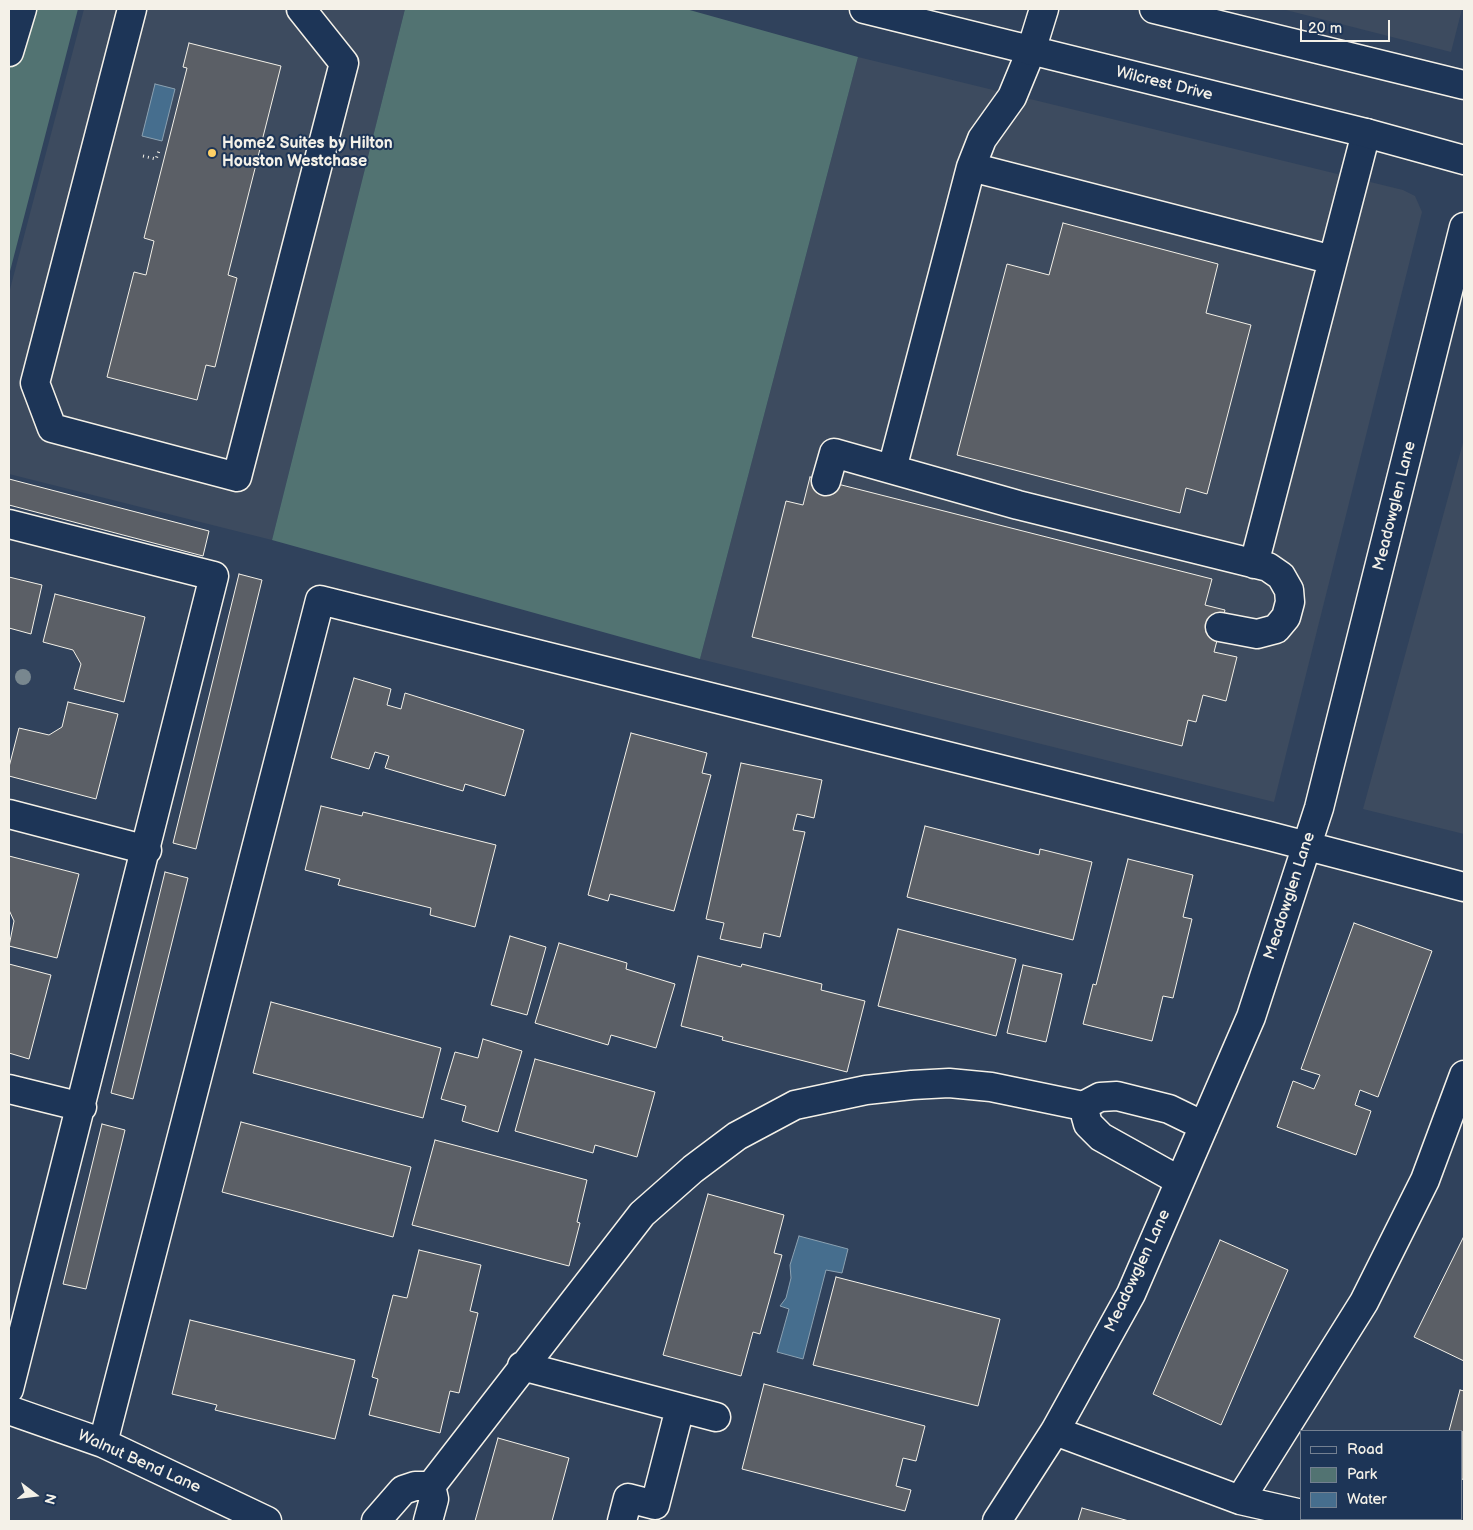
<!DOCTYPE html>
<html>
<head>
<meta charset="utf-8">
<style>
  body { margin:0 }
  #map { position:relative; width:1473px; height:1530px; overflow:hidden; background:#30425c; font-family:"Balsamiq Sans",sans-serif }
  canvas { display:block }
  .frame { position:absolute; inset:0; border:10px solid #f4f1e8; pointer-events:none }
  .legend { position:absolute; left:1300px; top:1430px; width:162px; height:90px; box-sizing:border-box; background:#1d3557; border:1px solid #738091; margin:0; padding:6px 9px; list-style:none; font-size:15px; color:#f4f1e8 }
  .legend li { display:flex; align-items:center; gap:10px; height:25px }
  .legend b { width:25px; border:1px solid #738091 }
  .north { position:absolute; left:10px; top:1470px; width:50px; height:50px; -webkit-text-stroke:4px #1d3557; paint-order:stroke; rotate:105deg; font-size:14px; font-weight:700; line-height:20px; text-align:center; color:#f4f1e8 }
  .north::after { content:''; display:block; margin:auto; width:18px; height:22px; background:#f4f1e8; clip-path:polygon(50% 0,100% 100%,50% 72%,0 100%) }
  .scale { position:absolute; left:1300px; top:20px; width:90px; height:22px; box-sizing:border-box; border:2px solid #f4f1e8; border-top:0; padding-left:6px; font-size:15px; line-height:18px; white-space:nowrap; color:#f4f1e8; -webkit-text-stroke:4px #1d3557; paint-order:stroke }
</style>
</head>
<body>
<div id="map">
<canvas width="1473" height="1530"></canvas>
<div class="frame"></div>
<ul class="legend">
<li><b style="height:6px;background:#1d3557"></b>Road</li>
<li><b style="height:14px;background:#527372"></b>Park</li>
<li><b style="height:14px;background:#466e8e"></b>Water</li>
</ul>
<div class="north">N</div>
<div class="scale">20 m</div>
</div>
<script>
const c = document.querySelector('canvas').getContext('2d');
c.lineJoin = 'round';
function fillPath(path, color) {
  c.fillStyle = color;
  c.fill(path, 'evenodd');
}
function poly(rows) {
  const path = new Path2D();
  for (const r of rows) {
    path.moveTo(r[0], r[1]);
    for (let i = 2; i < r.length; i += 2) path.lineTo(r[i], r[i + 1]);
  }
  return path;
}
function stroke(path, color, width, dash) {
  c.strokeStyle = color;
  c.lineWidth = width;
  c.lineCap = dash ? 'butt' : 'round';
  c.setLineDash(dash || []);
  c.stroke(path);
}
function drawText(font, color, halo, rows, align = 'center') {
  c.font = font + ' "Balsamiq Sans",sans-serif';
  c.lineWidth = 4;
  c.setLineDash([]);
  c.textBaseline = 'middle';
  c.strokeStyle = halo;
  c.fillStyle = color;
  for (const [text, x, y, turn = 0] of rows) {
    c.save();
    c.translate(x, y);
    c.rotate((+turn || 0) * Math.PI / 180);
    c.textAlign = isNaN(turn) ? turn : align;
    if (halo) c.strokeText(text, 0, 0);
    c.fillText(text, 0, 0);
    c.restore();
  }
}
const built = poly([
  [84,9,405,9,272,540,9,474,9,293],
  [1282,9,1462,9,1451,52],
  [858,57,1403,190,1415,196,1422,212,1274,802,700,659],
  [1464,439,1464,834,1363,809]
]);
const green = poly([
  [9,9,78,9,9,275],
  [405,9,686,9,858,57,700,659,272,540]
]);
const water = poly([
  [155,84,175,89,162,141,142,136,155,84],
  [799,1236,848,1249,842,1273,826,1270,803,1359,777,1352,789,1309,780,1306,786,1298,791,1278,790,1265,799,1236]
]);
const building = poly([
  [189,43,281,66,228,275,237,278,215,367,206,365,197,400,107,377,134,272,146,275,154,241,144,238,187,68,183,67,189,43],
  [1063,223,1218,264,1206,313,1251,325,1207,494,1186,488,1180,513,957,455,1007,264,1049,275,1063,223],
  [810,477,1212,579,1205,605,1225,610,1214,652,1237,657,1226,701,1203,695,1196,722,1188,720,1182,746,752,637,786,501,803,505,810,477],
  [9,479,209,531,203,556,9,505,9,479],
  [239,574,262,580,196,849,173,843,239,574],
  [9,577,42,585,31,634,9,628,9,577],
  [55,594,145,617,124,702,74,689,81,664,73,650,43,642,55,594],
  [354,678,391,689,387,705,401,709,405,693,524,730,505,796,465,784,463,791,385,768,389,756,375,752,369,769,331,758,354,678],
  [68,702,118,714,96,799,9,776,9,767,19,728,49,735,62,727,68,702],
  [631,733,707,753,702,773,711,775,674,911,610,894,608,901,588,895,631,733],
  [741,763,822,780,814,818,797,814,793,830,805,832,780,937,764,933,761,948,720,939,724,923,706,919,741,763],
  [321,806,362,816,363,812,496,845,475,927,430,915,431,908,338,885,340,879,305,870,321,806],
  [925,826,1039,855,1040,849,1092,862,1073,940,907,897,925,826],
  [9,856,79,874,57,958,9,946,14,921,9,910,9,856],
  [1128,859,1193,875,1183,917,1192,919,1173,998,1163,996,1152,1041,1083,1024,1093,984,1096,985,1128,859],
  [165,872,188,878,133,1099,111,1093,165,872],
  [1354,923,1432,951,1378,1097,1360,1090,1355,1105,1371,1111,1356,1155,1277,1127,1293,1081,1314,1089,1320,1075,1301,1069,1354,923],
  [898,929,1016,959,996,1036,878,1006,898,929],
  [510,936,546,947,527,1015,491,1005,510,936],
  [559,943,627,963,626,969,675,984,656,1048,611,1035,608,1045,535,1023,559,943],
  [698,956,741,967,742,964,822,984,821,990,865,1001,847,1072,722,1040,723,1037,681,1026,698,956],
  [9,964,51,975,29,1059,9,1053,9,964],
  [1023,965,1062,974,1046,1042,1007,1033,1023,965],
  [271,1002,441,1048,423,1118,253,1073,271,1002],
  [483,1039,522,1051,498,1132,462,1121,466,1106,441,1099,455,1052,478,1058,483,1039],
  [535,1059,655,1092,637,1157,595,1145,593,1153,515,1131,535,1059],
  [241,1122,411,1167,393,1237,222,1192,241,1122],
  [102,1124,125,1130,86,1289,63,1284,102,1124],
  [435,1140,587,1180,577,1222,580,1223,569,1266,412,1225,435,1140],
  [708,1194,784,1215,774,1253,782,1255,760,1334,753,1332,741,1376,663,1355,708,1194],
  [1464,1236,1464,1361,1414,1337,1464,1236],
  [1220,1240,1288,1270,1221,1425,1153,1394,1220,1240],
  [419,1250,481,1265,470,1311,478,1313,459,1393,450,1391,440,1433,369,1415,378,1379,372,1377,393,1295,407,1298,419,1250],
  [836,1277,1000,1319,978,1406,813,1365,836,1277],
  [190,1320,355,1360,335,1439,215,1410,217,1405,172,1394,190,1320],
  [764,1384,925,1426,916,1461,903,1458,896,1486,911,1490,905,1511,742,1469,764,1384],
  [1460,1390,1464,1391,1464,1480,1462,1479,1462,1431,1449,1431,1460,1390],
  [498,1438,569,1458,552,1521,475,1521,498,1438],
  [1082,1508,1129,1521,1078,1521,1082,1508]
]);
const path = poly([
  [143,156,156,159,159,151]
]);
const minor = poly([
  [132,9,35,383,52,428,237,477,344,63,301,9],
  [9,52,22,9],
  [971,167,1333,260],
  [892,469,971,167,982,139,1012,97,1031,51],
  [826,481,834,453,1018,505,1268,567,1281,576,1289,590,1290,602,1286,617,1276,629,1257,634,1220,627],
  [9,524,214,576,9,1389],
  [1254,564,1366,133],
  [9,814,147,850],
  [9,1089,82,1107],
  [1180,1181,1101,1137,1088,1124,1083,1106,1100,1097,1117,1096,1169,1109,1204,1126],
  [522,1366,716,1417],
  [9,1410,103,1443,267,1521],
  [1055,1431,1240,1500,1302,1514],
  [103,1443,320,600,1269,836,1464,887],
  [431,1486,642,1214,693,1169,737,1136,795,1105,866,1090,912,1085,949,1083,991,1087,1083,1106],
  [1240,1500,1364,1302,1425,1180,1464,1075],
  [1326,1519,1337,1521],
  [376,1521,403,1490,415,1486,431,1486,434,1499,428,1521],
  [622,1521,628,1498,655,1505,680,1408],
  [997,1521,1055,1431,1131,1294,1251,1017,1319,808,1464,227]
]);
const major = poly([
  [864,9,1366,133,1464,160],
  [1154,9,1464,85],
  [1031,51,1044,9]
]);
const trees = [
  [23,677]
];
const markers = [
  [212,153,5,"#ffd166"]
];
const streetNames = [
  ["Wilcrest Drive",1164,84,14],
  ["Meadowglen Lane",1395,506,-76],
  ["Meadowglen Lane",1290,896,-72],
  ["Meadowglen Lane",1138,1271,-65],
  ["Walnut Bend Lane",139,1462,24]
];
const poiNames = [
  ["Home2 Suites by Hilton",222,144],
  ["Houston Westchase",222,162]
];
fillPath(built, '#3d4b5f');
fillPath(green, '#527372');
fillPath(water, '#466e8e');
stroke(water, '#8ca2b2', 1);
fillPath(building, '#5b5f66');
stroke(building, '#f4f1e8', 1);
stroke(minor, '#f4f1e8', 31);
stroke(major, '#f4f1e8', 31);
stroke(path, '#f4f1e8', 3, [1, 4]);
stroke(minor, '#1d3557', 28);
stroke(major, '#1d3557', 28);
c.fillStyle = '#78878f';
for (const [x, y] of trees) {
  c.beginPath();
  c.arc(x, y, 8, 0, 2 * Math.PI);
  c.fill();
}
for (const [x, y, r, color] of markers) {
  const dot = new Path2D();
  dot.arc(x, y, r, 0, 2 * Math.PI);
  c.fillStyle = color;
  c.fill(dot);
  stroke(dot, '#1d3557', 2);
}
drawText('16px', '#f4f1e8', '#1d3557', streetNames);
drawText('bold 16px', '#f4f1e8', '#1d3557', poiNames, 'left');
</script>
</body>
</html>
